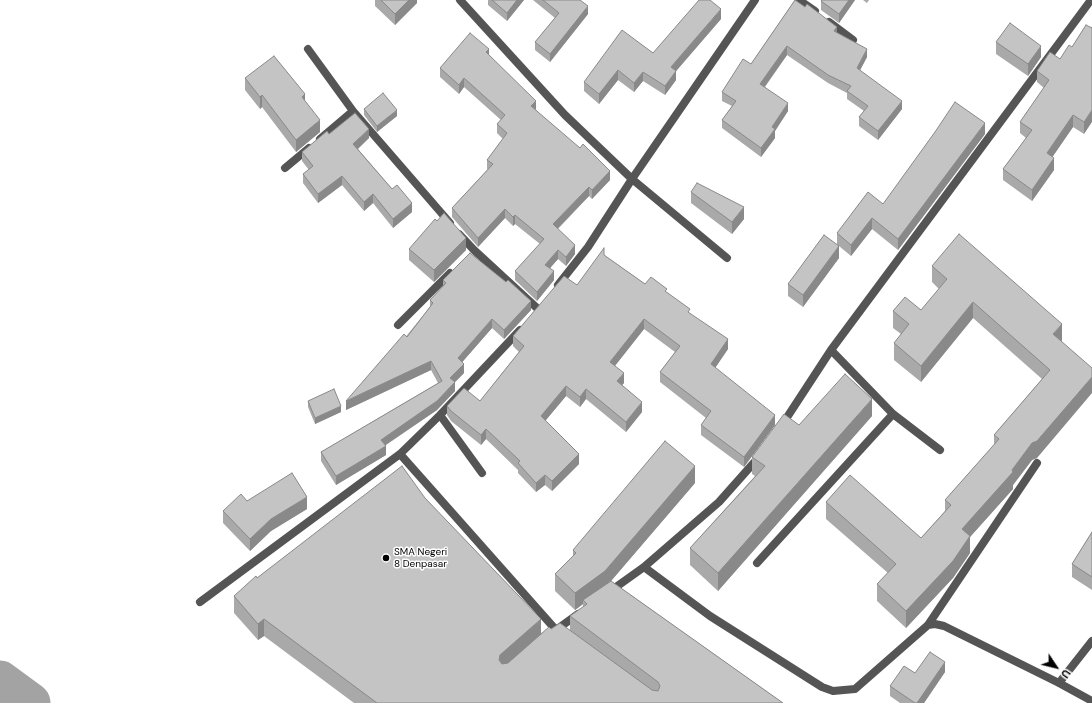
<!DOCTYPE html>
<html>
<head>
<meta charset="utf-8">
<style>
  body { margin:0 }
  #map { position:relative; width:1092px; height:703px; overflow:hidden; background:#fff; font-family:"DM Sans",sans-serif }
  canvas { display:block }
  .north { position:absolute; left:1036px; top:647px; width:40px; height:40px; -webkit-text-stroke:3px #fff; paint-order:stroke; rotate:125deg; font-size:11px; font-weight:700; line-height:16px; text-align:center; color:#000 }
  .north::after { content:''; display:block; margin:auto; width:14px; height:18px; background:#000; clip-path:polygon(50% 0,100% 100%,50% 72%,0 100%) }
</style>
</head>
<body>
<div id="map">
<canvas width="1092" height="703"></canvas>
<div class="north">U</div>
</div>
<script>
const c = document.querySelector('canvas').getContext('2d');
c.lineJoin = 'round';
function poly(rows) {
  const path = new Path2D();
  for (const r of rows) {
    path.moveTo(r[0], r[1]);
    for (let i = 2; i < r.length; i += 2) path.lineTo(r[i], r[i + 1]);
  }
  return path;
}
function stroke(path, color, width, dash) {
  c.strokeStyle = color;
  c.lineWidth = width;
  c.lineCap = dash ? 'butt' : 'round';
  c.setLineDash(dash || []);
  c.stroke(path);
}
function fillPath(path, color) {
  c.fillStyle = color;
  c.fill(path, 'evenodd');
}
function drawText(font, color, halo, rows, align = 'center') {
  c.font = font + ' "DM Sans",sans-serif';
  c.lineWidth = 3;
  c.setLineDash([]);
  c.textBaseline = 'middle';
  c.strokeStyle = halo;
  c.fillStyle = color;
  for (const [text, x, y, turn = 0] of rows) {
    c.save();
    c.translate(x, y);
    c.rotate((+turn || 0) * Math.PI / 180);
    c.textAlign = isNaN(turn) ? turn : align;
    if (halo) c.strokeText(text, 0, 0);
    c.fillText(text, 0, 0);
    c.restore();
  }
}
const river = poly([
  [0,681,30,703]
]);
const street = poly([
  [460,0,565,115,632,179,727,258],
  [799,0,815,11],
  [829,22,853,40],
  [308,49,353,111,450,223],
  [320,139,353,111],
  [285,168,309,148],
  [459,234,474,250,538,309],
  [558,285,588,247,632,179,755,0],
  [398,325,450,273],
  [831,350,893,414,940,450],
  [440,415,482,473],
  [782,425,831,350,1091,0],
  [400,454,556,630,578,614],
  [759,457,719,502,644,567,710,616,822,687,833,691,855,689,928,625,935,624,944,626,1059,683,1092,701],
  [757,563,893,414],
  [609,592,644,567],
  [200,602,400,454,440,415,520,330],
  [928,625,1037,463],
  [1059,683,1092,641]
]);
const wall = poly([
  [375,0,417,0,417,3,395,25,375,6],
  [488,0,524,0,507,21,488,5],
  [533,0,580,0,588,14,550,62,535,50,535,42,555,18],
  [795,0,837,33,867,57,860,70,902,109,878,140,859,126,859,117,864,111,847,99,847,93,828,83,787,55,765,87,788,111,775,131,775,138,761,157,722,128,722,120,732,106,722,101,722,92,751,64],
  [855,0,839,23,821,10,821,1],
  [863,0,869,0,867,3],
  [721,19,676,71,676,80,665,95,643,81,634,92,618,80,599,104,584,91,584,82,653,53],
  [1086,25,1084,134,1073,127,1052,157,1054,170,1032,201,1003,180,1003,169,1026,138,1020,133,1020,122,1044,88,1037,82,1037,71,1060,59,1072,47],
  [996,42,1041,57,1028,76,996,54],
  [489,55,536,110,610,180,592,199,589,196,558,229,575,254,566,266,558,259,550,268,554,280,537,301,515,280,515,271,540,244,515,224,513,226,505,218,478,247,452,217,452,208,488,169,487,169,487,160,503,139,497,133,497,124,501,120,464,87,459,94,440,77,440,68],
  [245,78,305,101,320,132,296,152,262,107,260,109,245,90],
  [364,109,397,116,377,132,364,115],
  [329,134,369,138,358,149,412,212,393,228,373,203,364,211,342,185,318,203,303,183,303,174,309,170,302,161,302,152],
  [985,134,898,250,872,229,851,256,839,246,839,258,803,307,788,296,788,284,837,244,837,233,883,204],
  [691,192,744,219,732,234,691,203],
  [409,249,466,250,434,282,409,260],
  [604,255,645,284,667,293,728,349,715,368,775,425,744,467,701,435,701,425,706,418,660,382,660,372,675,352,644,329,615,366,624,383,622,385,642,412,626,432,586,399,580,407,566,396,545,421,579,464,552,491,545,485,536,492,518,473,518,470,486,439,481,445,451,421,447,415,447,406,480,401,519,352,513,346,513,336,577,285],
  [932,266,1062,340,1037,458,1032,460,1013,485,1013,489,970,537,970,553,953,578,906,628,877,601,877,584,888,573,826,519,826,502,921,538,945,511,945,500,994,445,994,435,1042,379,973,318,921,382,894,360,894,343,901,334,893,328,893,311,921,310,939,289,932,282],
  [443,280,531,310,504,339,492,328,462,362,464,373,455,382,455,391,437,410,386,445,386,455,336,485,321,461,321,452,438,383,431,370,346,410,430,307,430,300,443,286],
  [308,401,341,412,315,424,308,407],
  [872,416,718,591,690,565,690,548,755,476,752,474,752,457,799,425],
  [695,483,611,581,783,703,354,703,264,636,258,640,234,613,234,596,257,578,425,498,541,633,551,629,570,630,570,616,583,607,583,604,575,610,555,591,555,574,573,557,573,550],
  [247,501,307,509,271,531,250,551,223,523,223,511],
  [1092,532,1092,590,1072,577,1072,564],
  [945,672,924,703,900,703,890,696,890,686,915,673]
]);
const shadedWall = poly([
  [409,0,417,0,417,3,395,25,395,14],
  [517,0,524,0,507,21,507,13],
  [849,0,855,0,839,23,839,14],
  [588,6,588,14,550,62,550,54],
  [721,9,721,19,671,77,671,67],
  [837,27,837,35,834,31],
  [787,46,787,55,760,93,760,84],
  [1041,46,1041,57,1028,76,1028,64],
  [489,49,489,58,486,52],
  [867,49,867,57,857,76,857,68],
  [618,70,618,80,599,104,599,94],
  [676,71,676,80,665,95,665,86],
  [643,72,643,81,634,92,634,83],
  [464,78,464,87,459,94,459,85],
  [305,94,305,106,302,97],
  [262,95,262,107,260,109,260,97],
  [536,101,536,110,531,106],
  [902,101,902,109,878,140,878,131],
  [788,103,788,111,775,131,775,138,761,157,761,148,772,127],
  [397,110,397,116,377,132,377,126],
  [1092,110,1092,122,1084,134,1084,122],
  [1073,115,1073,127,1047,165,1047,153],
  [320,120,320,132,296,152,296,140],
  [985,123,985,134,898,250,898,239],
  [369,129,369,138,353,153,353,144],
  [1054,158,1054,170,1032,201,1032,190],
  [610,171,610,180,592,199,592,190],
  [342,176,342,185,318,203,318,194],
  [589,187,589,196,553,233,553,224],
  [373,194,373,203,364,211,364,202],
  [412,203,412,212,393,228,393,219],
  [744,207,744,219,732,234,732,222],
  [505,209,505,218,478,247,478,238],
  [515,215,515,224,513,226,513,217],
  [872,218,872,229,851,256,851,245],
  [466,238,466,250,434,282,434,270],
  [575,245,575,254,566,266,566,257],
  [839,246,839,258,803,307,803,295],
  [558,250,558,259,545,274,545,265],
  [554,271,554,280,537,301,537,292],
  [531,301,531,310,504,339,504,330],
  [973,302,973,318,921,382,921,366],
  [492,319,492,328,458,367,458,358],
  [644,319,644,329,610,372,610,362],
  [1062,324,1062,340,1053,350,1053,334],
  [728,339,728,349,711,374,711,364],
  [431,361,431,370,346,410,346,401],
  [464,364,464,373,450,387,450,378],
  [624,373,624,383,617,391,617,381],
  [1092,377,1092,393,1037,458,1032,460,1013,485,1013,489,970,537,970,553,953,578,906,628,906,611,962,529,1012,470,1032,443],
  [455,382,455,391,437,410,381,448,381,440],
  [566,386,566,396,541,426,541,416],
  [586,389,586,399,580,407,580,397],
  [872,399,872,416,718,591,718,573],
  [642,402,642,412,626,432,626,422],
  [341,406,341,412,315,424,315,418],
  [775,415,775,425,744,467,744,457],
  [486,429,486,439,481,445,481,435],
  [386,446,386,455,336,485,336,476],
  [579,454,579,464,552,491,552,481],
  [695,466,695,483,605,588,583,600,583,604,575,610,575,593],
  [545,475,545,485,536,492,536,483],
  [307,497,307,509,271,531,250,551,250,539,271,519],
  [264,619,264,636,258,640,258,624],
  [541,619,541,636,500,672,499,660,500,655],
  [945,662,945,672,924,703,917,703]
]);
const building = poly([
  [381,0,409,0,395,14,381,0],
  [492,0,517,0,507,13,492,0],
  [543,0,580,0,588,6,550,54,535,42,559,13,543,0],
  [699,0,710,0,721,9,671,67,676,71,665,86,643,72,634,83,618,70,599,94,584,82,622,30,653,53,699,0],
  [795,0,805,7,807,4,837,27,834,31,867,49,857,68,902,101,878,131,859,117,868,106,847,91,851,86,828,75,787,46,760,84,788,103,772,127,775,129,761,148,722,120,736,101,722,92,743,59,751,64,795,0],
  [822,0,849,0,839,14,821,1,822,0],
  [1010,23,1041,46,1028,64,996,42,1010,23],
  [1086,25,1092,28,1092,27,1092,110,1084,122,1073,115,1047,153,1054,158,1032,190,1003,169,1032,130,1020,122,1049,80,1037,71,1050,52,1060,59,1069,45,1072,47,1086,25],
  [470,33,489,49,486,52,536,101,531,106,580,148,583,144,610,171,592,190,589,187,553,224,575,245,566,257,558,250,545,265,554,271,537,292,515,271,544,239,515,215,513,217,505,209,478,238,452,208,493,164,487,160,507,133,497,124,505,115,464,78,459,85,440,68,470,33],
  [274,56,305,94,302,97,320,120,296,140,262,95,260,97,245,78,274,56],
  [383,93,397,110,377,126,364,109,383,93],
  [955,102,985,123,898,239,872,218,851,245,837,233,868,192,883,204,935,132,955,102],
  [355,113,369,129,353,144,392,189,397,185,412,203,393,219,373,194,364,202,342,176,318,194,303,174,313,166,302,152,327,131,329,134,355,113],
  [697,183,744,207,732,222,691,192,697,183],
  [444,213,466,238,434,270,409,249,435,219,437,221,444,213],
  [959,234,1062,324,1053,334,1092,368,1092,377,1037,441,1032,443,1012,470,1013,472,962,529,970,536,953,561,906,611,877,584,896,564,826,502,850,475,921,538,951,505,945,500,999,439,994,435,1050,370,973,302,921,366,894,343,909,324,893,311,905,297,921,310,947,279,932,266,959,234],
  [824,235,839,246,803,295,788,284,824,235],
  [604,248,604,255,645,284,651,277,667,289,665,291,690,309,688,312,728,339,711,364,775,415,744,457,701,425,711,411,660,372,680,346,644,319,610,362,624,373,617,381,642,402,626,422,586,389,580,397,566,386,541,416,579,454,552,481,545,475,536,483,518,463,520,461,486,429,481,435,451,411,447,406,464,388,480,401,524,346,513,336,564,276,577,285,604,248],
  [470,253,506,282,508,280,531,301,504,330,492,319,458,358,464,364,450,378,455,382,437,401,381,440,386,446,336,476,321,452,442,381,431,361,346,401,404,334,407,337,433,303,430,300,446,283,443,280,470,253],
  [845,374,872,399,718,573,690,548,765,466,752,457,784,414,799,425,845,374],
  [334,389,341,406,315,418,308,401,334,389],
  [665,441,695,466,605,571,575,593,555,574,576,553,573,550,665,441],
  [402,466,425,498,541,619,500,655,499,660,502,664,508,663,549,627,551,629,560,623,652,690,658,691,660,686,658,682,570,616,587,604,583,600,611,581,783,703,377,703,264,619,258,624,234,596,256,576,257,578,402,466],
  [292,473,307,497,271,519,250,539,223,511,241,494,247,501,292,473],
  [1092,532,1092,577,1072,564,1092,532],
  [930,652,945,662,917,703,915,703,890,686,904,666,915,673,930,652]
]);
const markers = [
  [386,558,4,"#000"]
];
const poiNames = [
  ["SMA Negeri",394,552],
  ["8 Denpasar",394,564]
];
stroke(river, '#a3a3a3', 41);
stroke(street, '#555', 8);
fillPath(wall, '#a9a9a9');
fillPath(shadedWall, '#898989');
fillPath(building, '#c4c4c4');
stroke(building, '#898989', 1);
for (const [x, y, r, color] of markers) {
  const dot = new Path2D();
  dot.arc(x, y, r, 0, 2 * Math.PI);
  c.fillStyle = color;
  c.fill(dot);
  stroke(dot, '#fff', 1.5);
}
drawText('10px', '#000', '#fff', poiNames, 'left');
</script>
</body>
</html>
